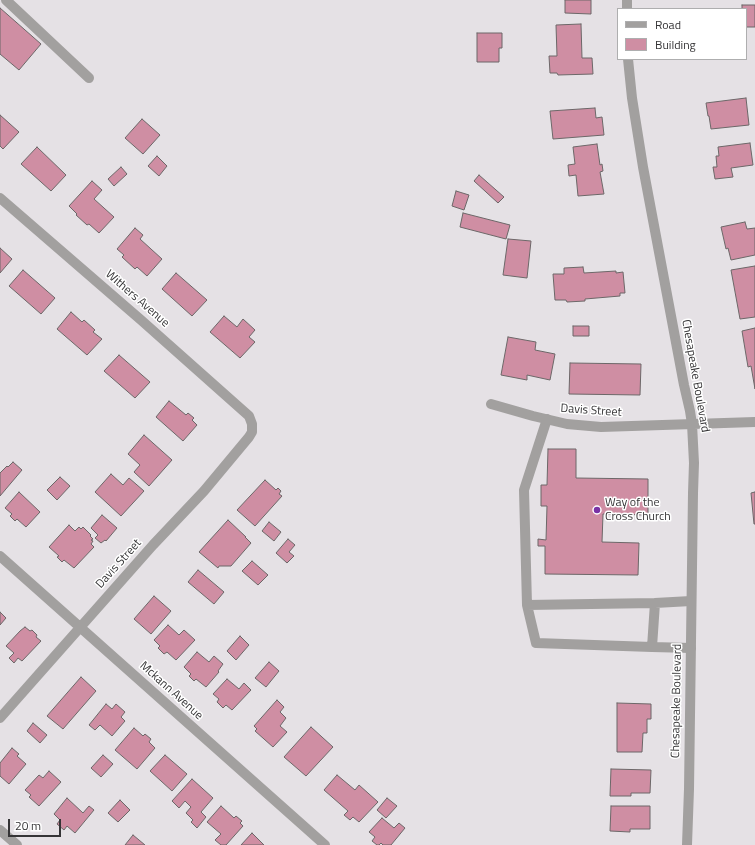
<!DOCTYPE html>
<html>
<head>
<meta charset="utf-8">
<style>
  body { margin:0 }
  #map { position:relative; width:755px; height:845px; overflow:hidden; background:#e5e1e5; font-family:"Titillium Web",sans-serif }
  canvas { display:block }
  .legend { position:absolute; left:617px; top:8px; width:130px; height:52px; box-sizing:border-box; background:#fff; border:1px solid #aeaeaf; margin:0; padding:5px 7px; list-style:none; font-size:12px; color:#353436 }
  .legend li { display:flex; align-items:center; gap:8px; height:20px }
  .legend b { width:20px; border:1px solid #aeaeaf }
  .scale { position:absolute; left:8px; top:819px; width:53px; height:18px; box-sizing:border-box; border:2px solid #353436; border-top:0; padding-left:5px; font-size:12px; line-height:14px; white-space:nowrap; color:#353436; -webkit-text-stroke:3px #fff; paint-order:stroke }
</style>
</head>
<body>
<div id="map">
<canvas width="755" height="845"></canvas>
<ul class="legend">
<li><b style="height:5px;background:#a2a09f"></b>Road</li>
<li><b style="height:11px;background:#cf8ea3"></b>Building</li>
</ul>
<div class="scale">20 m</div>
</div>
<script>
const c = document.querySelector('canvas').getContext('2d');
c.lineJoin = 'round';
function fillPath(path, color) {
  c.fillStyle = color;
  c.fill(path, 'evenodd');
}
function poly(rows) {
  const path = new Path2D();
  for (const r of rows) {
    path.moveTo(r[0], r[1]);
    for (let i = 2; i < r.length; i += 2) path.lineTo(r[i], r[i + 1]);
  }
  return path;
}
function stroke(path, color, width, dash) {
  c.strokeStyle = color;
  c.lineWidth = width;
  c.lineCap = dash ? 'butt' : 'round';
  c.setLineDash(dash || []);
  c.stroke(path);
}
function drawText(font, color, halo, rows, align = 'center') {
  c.font = font + ' "Titillium Web",sans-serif';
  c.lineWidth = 3;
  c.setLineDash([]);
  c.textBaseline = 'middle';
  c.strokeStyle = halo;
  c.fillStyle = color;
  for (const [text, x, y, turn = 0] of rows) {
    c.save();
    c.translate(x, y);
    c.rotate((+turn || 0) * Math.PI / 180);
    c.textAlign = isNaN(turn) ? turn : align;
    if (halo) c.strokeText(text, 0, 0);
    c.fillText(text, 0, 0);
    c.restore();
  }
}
const building = poly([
  [565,0,591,0,591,14,565,13,565,0],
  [742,5,755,5,755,27,746,27,746,9,742,9,742,5],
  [0,8,41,44,19,70,0,54,0,8],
  [581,24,582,58,592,58,593,74,558,75,557,73,550,73,549,56,557,56,556,25,581,24],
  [477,33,502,33,502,48,499,48,499,62,477,62,477,33],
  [746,98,749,125,711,129,709,116,708,116,706,103,746,98],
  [595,108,596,118,602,117,604,135,553,139,550,111,595,108],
  [0,115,19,132,3,149,0,146,0,115],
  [142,119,160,135,143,154,125,138,142,119],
  [750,143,753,165,731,168,733,177,715,179,713,167,717,167,716,156,719,156,718,147,750,143],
  [597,144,600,165,602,164,603,171,600,172,604,194,578,196,576,175,569,176,568,165,575,164,573,147,597,144],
  [37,147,66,175,51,191,21,164,37,147],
  [157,156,167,166,159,176,148,166,157,156],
  [121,167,127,174,114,186,108,179,121,167],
  [479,175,504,197,498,203,474,181,479,175],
  [92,181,102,190,94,199,114,217,99,233,89,224,87,225,76,215,77,214,69,206,92,181],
  [456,191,469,195,464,210,452,206,456,191],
  [463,213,510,225,506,239,460,227,463,213],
  [745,222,747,229,755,228,755,255,731,260,728,248,726,249,721,227,745,222],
  [135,228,143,235,140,239,162,259,147,276,137,267,135,269,122,257,124,255,117,249,135,228],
  [508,239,531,241,527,278,503,275,508,239],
  [0,248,12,259,0,273,0,248],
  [755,266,755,317,740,319,731,270,755,266],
  [583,267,584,273,616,271,616,273,623,272,625,293,620,293,620,296,585,299,585,301,567,302,566,300,555,300,553,274,564,274,564,268,583,267],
  [23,270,55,298,41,314,9,286,23,270],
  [176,273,207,300,192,316,162,289,176,273],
  [71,312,82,322,84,320,95,330,93,332,102,339,87,355,57,329,71,312],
  [224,316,237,327,243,319,255,330,249,337,255,342,240,358,210,332,224,316],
  [573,326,589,326,589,336,573,336,573,326],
  [755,328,755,389,751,366,748,367,742,331,755,328],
  [508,337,536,342,535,350,555,354,550,380,527,375,527,380,501,375,508,337],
  [119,355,150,382,135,398,104,371,119,355],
  [570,363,641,364,640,395,569,394,570,363],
  [169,401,186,415,188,413,194,418,192,420,197,425,183,441,156,417,169,401],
  [144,435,172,460,149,486,134,472,140,465,128,454,144,435],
  [548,449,576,449,576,478,648,479,648,515,603,514,602,542,639,543,638,575,545,574,545,546,538,546,538,539,546,540,547,506,541,506,541,485,547,485,548,449],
  [13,462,22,470,0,496,0,473,7,466,8,467,13,462],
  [111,474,123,485,129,478,144,491,121,516,95,492,111,474],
  [60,477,70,486,57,500,47,490,60,477],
  [265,480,276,490,278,488,281,491,279,494,282,496,255,526,237,510,265,480],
  [19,492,40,512,26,527,17,519,15,521,10,516,12,514,5,508,19,492],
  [755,492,755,524,754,524,751,493,755,492],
  [102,515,117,528,106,541,105,540,101,543,95,538,98,535,91,528,102,515],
  [228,520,246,537,245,537,251,543,231,566,219,566,218,568,199,552,228,520],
  [269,522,281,532,274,541,262,531,269,522],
  [69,525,75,531,79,527,81,529,83,527,91,535,90,536,93,539,91,540,93,541,91,544,94,547,74,568,64,560,62,562,57,557,59,556,49,547,69,525],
  [288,539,295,545,289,552,294,556,287,563,276,553,288,539],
  [252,561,268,575,258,585,242,571,252,561],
  [198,570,224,592,214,604,188,582,198,570],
  [154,596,171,611,151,634,134,619,154,596],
  [0,612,6,618,0,625,0,612],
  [168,625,179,635,184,630,195,640,176,660,167,652,164,654,158,648,160,646,154,640,168,625],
  [25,627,30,631,32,630,37,635,36,637,41,641,22,661,18,658,14,663,9,658,14,653,6,646,20,631,25,627],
  [240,636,249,645,236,660,227,651,240,636],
  [197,652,209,662,214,656,223,664,218,671,219,672,206,687,196,679,194,681,189,676,191,674,184,667,197,652],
  [269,662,279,671,266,687,255,678,269,662],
  [81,677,96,691,63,729,47,716,81,677],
  [227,679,239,689,244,683,251,690,232,710,226,705,223,708,217,702,219,699,213,694,227,679],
  [277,700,284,707,280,712,286,718,280,726,287,732,273,747,255,731,257,729,254,726,277,700],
  [617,703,651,704,651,719,647,719,647,733,643,733,642,752,617,752,617,703],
  [106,704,112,709,116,704,125,712,121,717,125,721,112,736,100,725,95,730,89,725,106,704],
  [33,723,47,735,40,743,27,731,33,723],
  [311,727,333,747,306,776,284,757,311,727],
  [134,728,143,736,145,734,151,739,149,742,155,748,137,769,115,750,134,728],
  [12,748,19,754,17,756,26,764,9,784,0,776,0,763,12,748],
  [103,755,113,764,101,777,91,768,103,755],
  [165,755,187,774,172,791,150,771,165,755],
  [611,769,651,770,650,793,631,793,631,796,610,796,611,769],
  [49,771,61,782,39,806,29,797,31,795,25,790,39,775,43,778,49,771],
  [337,775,355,790,359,785,378,802,359,822,353,817,350,820,344,815,348,811,324,790,337,775],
  [192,779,213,798,201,812,206,817,197,828,191,822,193,820,186,813,191,807,185,801,179,808,172,801,192,779],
  [67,798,83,813,89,806,94,810,75,833,67,826,64,830,57,824,60,820,54,814,67,798],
  [387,798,397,806,386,818,377,810,387,798],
  [120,800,130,810,118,822,108,813,120,800],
  [221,806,234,818,236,816,242,821,240,823,243,826,226,845,221,845,215,840,221,834,207,822,221,806],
  [611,806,650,806,650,829,630,829,630,832,610,831,611,806],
  [382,818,394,828,399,823,405,828,391,845,383,845,381,843,379,845,377,845,372,841,375,837,369,832,382,818],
  [252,833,264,845,241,845,252,833],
  [133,835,145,845,125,845,133,835]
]);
const service = poly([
  [6,0,89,78],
  [655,603,691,601],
  [527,605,536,643,652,647,655,603,527,605,524,490,547,419],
  [652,647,691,648]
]);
const minor = poly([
  [627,9,627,0],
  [628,59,632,98,643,167,684,385,690,411,692,424,694,463,693,493,689,789,687,845],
  [0,198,141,320,249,416,252,424,252,432,249,437,204,491,153,545,0,718],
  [491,404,533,416,567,424,601,427,755,422],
  [0,556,325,845],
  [0,830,17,845]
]);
const markers = [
  [597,510,4,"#7932a5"]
];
const streetNames = [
  ["Withers Avenue",137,299,41],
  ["Chesapeake Boulevard",695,376,80],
  ["Davis Street",591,411,4],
  ["Davis Street",119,564,-48],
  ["Mckann Avenue",171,691,42],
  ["Chesapeake Boulevard",677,701,-89]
];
const poiNames = [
  ["Way of the",605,503],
  ["Cross Church",605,517]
];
fillPath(building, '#cf8ea3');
stroke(building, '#6c6768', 1);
stroke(service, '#a2a09f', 10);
stroke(minor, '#a2a09f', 10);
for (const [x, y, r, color] of markers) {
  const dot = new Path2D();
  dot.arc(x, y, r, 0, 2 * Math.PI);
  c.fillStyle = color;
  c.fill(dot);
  stroke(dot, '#fff', 1.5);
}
drawText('12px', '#353436', '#fff', streetNames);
drawText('12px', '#353436', '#fff', poiNames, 'left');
</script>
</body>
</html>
